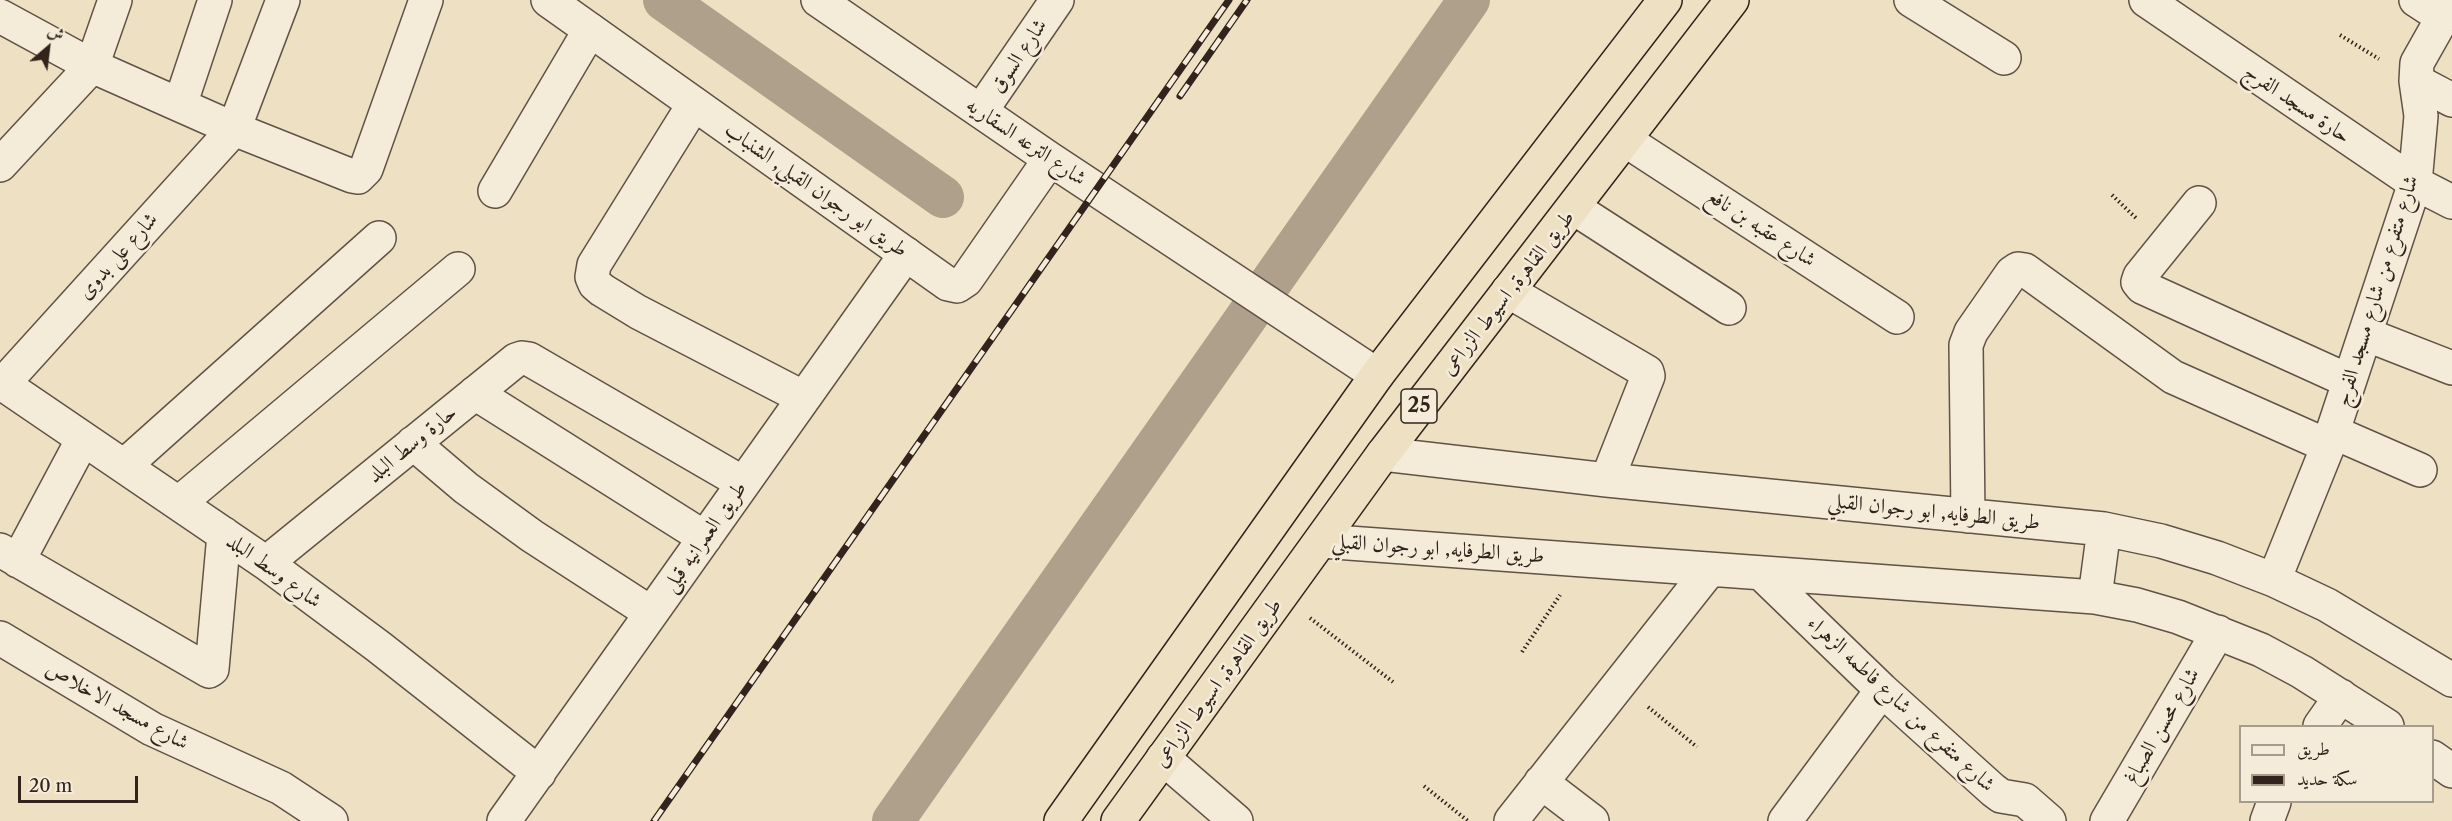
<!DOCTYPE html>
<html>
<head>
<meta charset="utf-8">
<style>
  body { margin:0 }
  #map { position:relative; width:2452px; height:821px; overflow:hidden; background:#eee1c3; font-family:"Libre Caslon Text",Amiri,serif }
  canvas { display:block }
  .legend { position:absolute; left:2239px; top:725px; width:195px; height:78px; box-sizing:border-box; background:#f4ecd8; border:2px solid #a69c8d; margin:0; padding:8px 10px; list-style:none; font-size:18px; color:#32231c }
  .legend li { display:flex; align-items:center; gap:12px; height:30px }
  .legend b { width:30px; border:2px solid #a69c8d }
  .north { position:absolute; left:18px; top:18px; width:60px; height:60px; -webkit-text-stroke:4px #f4ecd8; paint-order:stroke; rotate:28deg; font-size:16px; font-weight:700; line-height:24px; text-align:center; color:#32231c }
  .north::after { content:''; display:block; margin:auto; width:21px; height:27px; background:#32231c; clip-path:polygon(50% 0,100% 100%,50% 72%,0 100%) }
  .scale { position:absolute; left:18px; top:776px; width:120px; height:27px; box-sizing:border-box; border:3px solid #32231c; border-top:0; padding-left:8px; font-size:18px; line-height:21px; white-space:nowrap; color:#32231c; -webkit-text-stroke:4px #f4ecd8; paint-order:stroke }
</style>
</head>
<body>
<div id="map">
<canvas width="2452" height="821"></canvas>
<ul class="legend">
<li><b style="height:8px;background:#f4ecd8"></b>طريق</li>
<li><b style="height:8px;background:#32231c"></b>سكة حديد</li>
</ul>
<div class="north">ش</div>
<div class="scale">20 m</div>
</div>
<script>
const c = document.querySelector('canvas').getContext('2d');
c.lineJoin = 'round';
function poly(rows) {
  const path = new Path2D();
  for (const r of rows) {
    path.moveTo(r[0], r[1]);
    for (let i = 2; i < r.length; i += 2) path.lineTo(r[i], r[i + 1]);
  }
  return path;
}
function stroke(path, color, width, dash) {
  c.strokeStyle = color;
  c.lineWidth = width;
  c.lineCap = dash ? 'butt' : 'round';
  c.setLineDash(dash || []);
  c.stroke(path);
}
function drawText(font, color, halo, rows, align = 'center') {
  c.font = font + ' "Libre Caslon Text",Amiri,serif';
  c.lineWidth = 5;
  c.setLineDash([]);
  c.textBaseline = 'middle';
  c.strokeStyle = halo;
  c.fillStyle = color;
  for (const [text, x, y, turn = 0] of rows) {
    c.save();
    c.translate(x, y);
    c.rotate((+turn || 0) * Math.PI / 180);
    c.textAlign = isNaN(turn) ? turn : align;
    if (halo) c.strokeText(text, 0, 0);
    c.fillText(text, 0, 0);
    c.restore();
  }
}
const canal = poly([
  [664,0,943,197],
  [893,821,1469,0]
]);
const path = poly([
  [2340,35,2379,59],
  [2112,195,2137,219],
  [1310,618,1393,682],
  [1522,652,1560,595],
  [1648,707,1697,747],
  [1424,786,1468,821]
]);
const minor = poly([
  [1911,0,2004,58],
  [2146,0,2415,183,2452,202],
  [2416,0,2442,17],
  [0,16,92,66,234,129,352,176,358,177,366,169,426,0],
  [2416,81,2452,100],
  [694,104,594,265,592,277,595,284,602,290,638,312,804,398],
  [180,105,215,0],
  [981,111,1057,0],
  [1625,140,1897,317],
  [0,165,92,66,115,0],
  [495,191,590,30],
  [2199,203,2140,276,2138,282,2142,287,2349,381],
  [1574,208,1729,308],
  [1508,291,1647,372,1648,376,1607,480],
  [2365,334,2452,368],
  [0,382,266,563,379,647,539,773],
  [3,384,234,129,283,0],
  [475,393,705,538],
  [2333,432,2420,470],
  [413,443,466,488,532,536,651,613],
  [1383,454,1607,480,2104,529,2161,541,2217,558,2274,580,2327,605,2452,680],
  [124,466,379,238],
  [179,503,458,269],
  [1968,516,1966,345,1971,332,2012,273,2018,269,2025,270,2173,377,2328,446],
  [1321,541,2095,597,2137,605,2178,617,2261,650,2302,672,2387,726],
  [0,550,209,671,212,669,224,534],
  [18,561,83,439],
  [266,563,516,360,522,358,529,359,743,483],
  [1761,573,1882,690,1993,790,2001,796,2025,800,2049,821],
  [2274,580,2328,446,2415,183,2421,116,2416,81,2417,63,2452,1],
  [2095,597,2104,529],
  [0,638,152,729,281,788,331,821],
  [2320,726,2341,696],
  [2432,757,2452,771],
  [1163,758,1236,821],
  [1541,782,1592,821],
  [504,821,906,254],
  [1511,821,1710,569],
  [1785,821,1882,690],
  [2107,821,2218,632],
  [2267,821,2274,802]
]);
const tertiary = poly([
  [548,0,948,284,957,286,966,280,1050,159],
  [818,0,1050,159,1377,375]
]);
const trunk = poly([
  [1061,821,1377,375,1665,0],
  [1118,821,1383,454,1732,0]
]);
const rail = poly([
  [1180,96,1247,0],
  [654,821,1229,0]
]);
const shields = [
  [1419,406,36]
];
const shieldNames = [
  ["25",1419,406]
];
const streetNames = [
  ["شارع السوق",1019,56,-56],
  ["حارة مسجد الفرج",2297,104,34],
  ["شارع الترعه السقاريه",1026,142,34],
  ["طريق ابو رجوان القبلي, الشنباب",816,190,35],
  ["شارع عقبه بن نافع",1761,228,33],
  ["شارع على بدوى",118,256,-48],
  ["شارع متفرع من شارع مسجد الفرج",2377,291,-73],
  ["طريق القاهرة, اسيوط الزراعى",1508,293,-52],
  ["حارة وسط البلد",412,444,-39],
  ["طريق الطرفايه, ابو رجوان القبلي",1934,512,6],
  ["طريق العمرانيه قبلى",705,537,-55],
  ["طريق الطرفايه, ابو رجوان القبلي",1438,549,4],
  ["شارع وسط البلد",274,571,36],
  ["طريق القاهرة, اسيوط الزراعى",1218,683,-54],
  ["شارع متفرع من شارع فاطمه الزهراء",1901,704,43],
  ["شارع مسجد الاخلاص",117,706,29],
  ["شارع محسن الصباغ",2162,726,-60]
];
stroke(canal, '#aea08a', 42);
stroke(minor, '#615246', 36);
stroke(tertiary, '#615246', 36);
stroke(trunk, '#32231c', 36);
stroke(path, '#32231c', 4, [1.5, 3]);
stroke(minor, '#f4ecd8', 33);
stroke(tertiary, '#f4ecd8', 33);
stroke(trunk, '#eee1c3', 33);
stroke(rail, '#32231c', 7);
stroke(rail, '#f4ecd8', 4.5, [14]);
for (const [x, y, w] of shields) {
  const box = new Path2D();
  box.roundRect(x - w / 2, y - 17, w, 34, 4.5);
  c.fillStyle = '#f4ecd8';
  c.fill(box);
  stroke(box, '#32231c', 1.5);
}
drawText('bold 20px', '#32231c', null, shieldNames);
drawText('21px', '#32231c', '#f4ecd8', streetNames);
</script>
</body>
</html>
